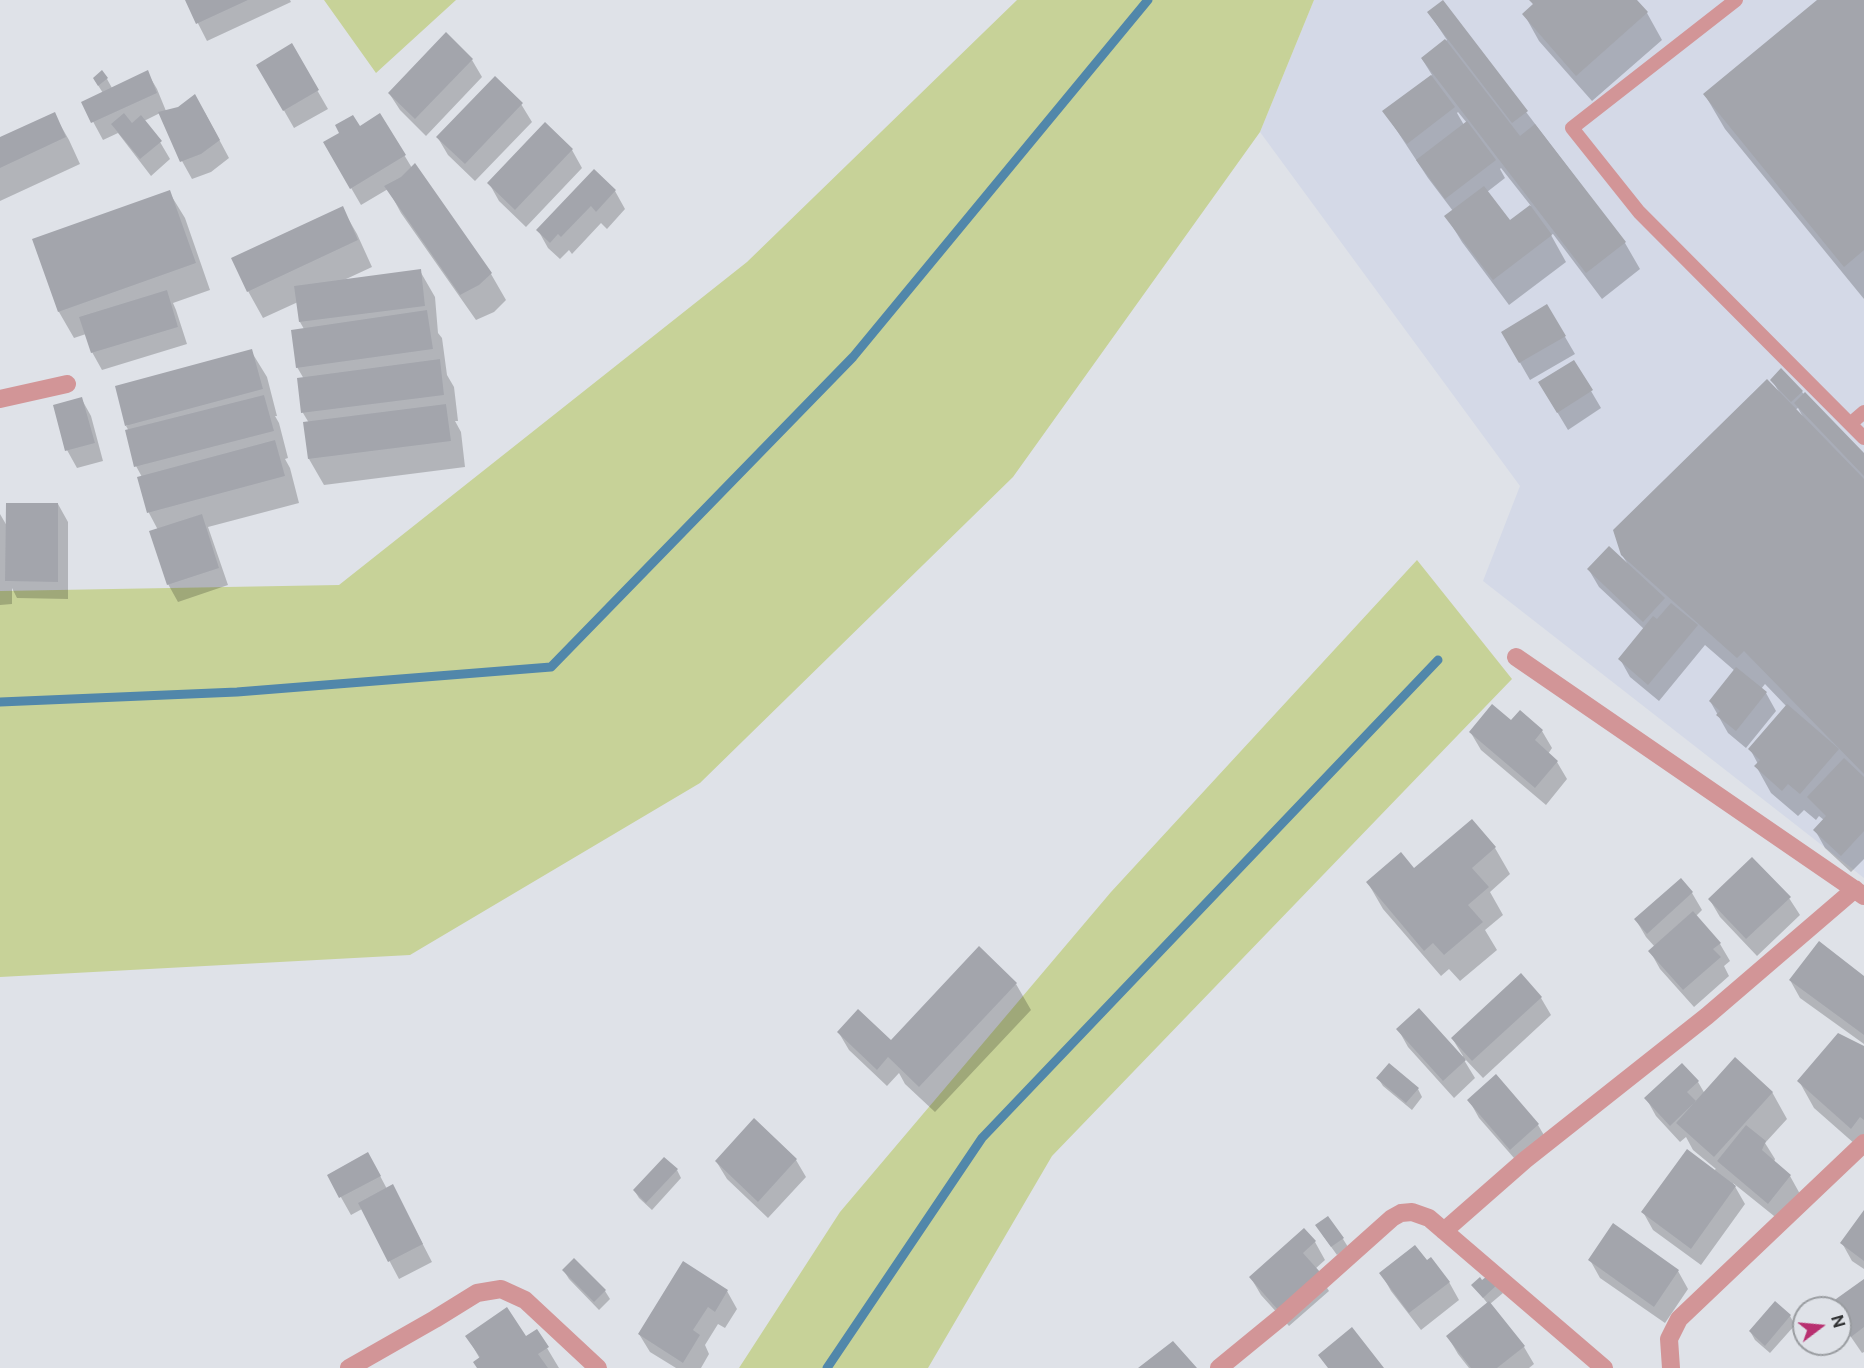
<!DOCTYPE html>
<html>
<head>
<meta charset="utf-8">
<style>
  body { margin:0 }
  #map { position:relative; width:1864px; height:1368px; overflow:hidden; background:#dfe2e8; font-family:"Public Sans",sans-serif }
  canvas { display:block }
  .north { position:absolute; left:1792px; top:1296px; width:60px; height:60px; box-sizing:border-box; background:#dfe2e8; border:2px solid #999ca0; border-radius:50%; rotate:74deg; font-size:16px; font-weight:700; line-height:24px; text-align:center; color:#313234 }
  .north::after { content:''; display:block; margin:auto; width:21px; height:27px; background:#b83070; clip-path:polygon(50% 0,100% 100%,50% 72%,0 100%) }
</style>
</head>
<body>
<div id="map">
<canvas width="1864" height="1368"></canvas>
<div class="north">N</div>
</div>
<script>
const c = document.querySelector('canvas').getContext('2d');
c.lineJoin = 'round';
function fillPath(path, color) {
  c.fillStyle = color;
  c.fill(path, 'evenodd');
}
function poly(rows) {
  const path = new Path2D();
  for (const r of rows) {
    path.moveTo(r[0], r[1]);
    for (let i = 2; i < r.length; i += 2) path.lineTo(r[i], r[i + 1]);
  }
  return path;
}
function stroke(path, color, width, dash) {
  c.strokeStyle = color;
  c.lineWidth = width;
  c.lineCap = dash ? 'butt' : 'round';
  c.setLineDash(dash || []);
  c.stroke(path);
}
const built = poly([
  [1314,0,1864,0,1864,878,1483,581,1520,486,1260,132]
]);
const green = poly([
  [324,0,456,0,376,73],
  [1017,0,1314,0,1260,132,1013,477,700,783,410,955,0,977,0,591,339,585,747,262],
  [1417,560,1512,679,1052,1156,928,1368,739,1368,840,1212,1111,892]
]);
const shadow = poly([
  [186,0,290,0,291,2,207,41],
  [1531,0,1635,0,1647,13,1662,40,1592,101,1539,41,1524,14,1534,6],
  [1819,0,1864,0,1864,299,1725,129,1705,95],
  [1443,2,1625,243,1640,269,1602,299,1553,234,1551,235,1566,262,1509,305,1462,242,1446,216,1453,211,1428,178,1384,111,1432,75,1422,59,1447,40,1429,13],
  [1458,112,1467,123,1464,125,1457,113],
  [1501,168,1531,206,1510,222,1487,192,1505,178,1500,169],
  [291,45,328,109,294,128,258,65],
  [472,60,482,77,426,136,400,110,389,93],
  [147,72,157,89,166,111,205,113,229,158,211,172,192,179,182,161,160,113,144,121,160,142,170,159,151,176,118,133,103,140,83,103,103,93,94,79,107,79,112,88],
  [521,104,532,122,475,181,448,155,438,138],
  [54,114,69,140,80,164,0,201,0,138],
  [380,115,412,168,491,274,506,300,494,312,476,320,401,213,388,189,361,205,325,143,359,128],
  [545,124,572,150,582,168,526,227,499,201,489,183],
  [594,171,615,191,625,209,607,229,601,223,572,254,569,250,560,259,548,248,538,230],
  [169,192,185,218,210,290,173,303,176,310,187,344,102,370,92,352,86,334,74,338,59,312,33,240],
  [342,208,357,234,372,267,344,280,420,271,435,297,438,333,442,338,447,375,454,387,458,421,455,421,461,432,465,467,324,485,309,459,309,423,303,413,304,379,297,367,304,329,300,322,298,302,263,318,248,291],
  [1547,306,1575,354,1530,380,1503,333],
  [251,351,267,377,277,416,275,416,279,423,288,458,285,459,290,468,299,503,208,527,228,585,178,602,168,584,158,530,149,513,139,478,142,477,136,466,129,431,126,426],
  [1772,380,1802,392,1864,455,1864,859,1851,872,1825,848,1815,830,1824,820,1819,816,1816,820,1804,810,1798,816,1771,793,1756,766,1758,764,1750,749,1787,707,1765,684,1761,689,1766,693,1776,711,1746,748,1728,733,1710,701,1735,671,1705,645,1659,701,1630,677,1620,659,1644,629,1599,587,1589,570,1627,563,1622,555,1779,392],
  [1798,408,1803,417,1795,410],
  [1591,391,1601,408,1568,430,1550,400],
  [81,398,91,416,103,461,77,468,67,450],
  [58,504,68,522,68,599,17,598,12,588,12,604,0,605,0,514,7,526],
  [1511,722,1542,731,1552,748,1548,754,1557,762,1567,779,1546,805,1481,750,1471,733],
  [1472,821,1495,848,1510,874,1490,892,1503,915,1485,930,1497,950,1460,981,1449,969,1441,976,1383,909,1368,883,1414,870],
  [1680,880,1692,893,1702,910,1696,916,1720,944,1730,961,1724,966,1729,976,1694,1007,1660,969,1650,951,1655,947,1646,937,1636,920],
  [1789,898,1800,915,1757,956,1720,917,1710,900],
  [1521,975,1541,998,1551,1015,1483,1078,1465,1059,1464,1060,1475,1078,1454,1098,1408,1047,1398,1029,1462,1057,1463,1056,1452,1038],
  [1864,978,1864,1044,1800,998,1790,980],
  [1016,984,1031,1010,935,1112,905,1084,899,1073,887,1086,849,1050,839,1033,898,1047],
  [1864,1048,1864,1152,1814,1108,1799,1081],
  [1682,1065,1698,1082,1705,1094,1772,1092,1787,1119,1765,1143,1775,1159,1774,1162,1790,1176,1800,1194,1779,1220,1733,1183,1745,1204,1701,1265,1653,1230,1643,1212,1716,1169,1693,1150,1686,1137,1680,1142,1656,1116,1646,1098],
  [1378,1078,1418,1089,1422,1097,1412,1110,1383,1086],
  [1469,1100,1538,1125,1548,1142,1521,1166,1479,1118],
  [796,1160,806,1177,768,1218,727,1179,716,1161],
  [677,1170,681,1178,652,1210,639,1198,634,1190],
  [378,1172,387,1189,402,1204,432,1262,399,1279,362,1209,351,1215,329,1176],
  [1864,1213,1864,1269,1852,1261,1842,1243],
  [1304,1230,1315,1242,1325,1260,1315,1269,1329,1291,1289,1326,1261,1295,1251,1278],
  [1322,1234,1343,1239,1348,1247,1337,1255],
  [1590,1260,1678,1271,1688,1289,1665,1323,1600,1278],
  [1427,1262,1449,1282,1459,1300,1421,1330,1391,1291,1381,1273],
  [564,1271,605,1291,610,1299,599,1310,569,1279],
  [1491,1275,1503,1293,1490,1304,1524,1347,1534,1364,1529,1368,1469,1368,1458,1354,1448,1337,1488,1304,1473,1285,1482,1282],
  [1864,1280,1864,1352,1862,1353,1840,1321,1840,1308,1833,1308],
  [727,1291,737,1309,725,1328,718,1324,705,1345,709,1354,701,1368,676,1368,650,1352,639,1334],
  [1775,1303,1790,1316,1795,1325,1770,1353,1755,1340,1750,1331],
  [467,1336,525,1338,547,1348,559,1368,478,1368,480,1359]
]);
const stream = poly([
  [0,702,237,692,551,667,853,357,1148,0],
  [827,1368,982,1138,1438,660]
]);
const building = poly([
  [185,0,248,0,196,24],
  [1443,0,1528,111,1512,123,1427,12],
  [1529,0,1637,0,1648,12,1576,76,1522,14,1533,4],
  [1817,0,1864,0,1864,250,1844,267,1703,94],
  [446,32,473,59,415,119,388,93],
  [1445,39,1520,136,1535,124,1626,242,1586,273,1421,58],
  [292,43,319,90,283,111,256,65],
  [102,70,108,78,98,86,93,78],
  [148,70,157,93,91,123,81,102],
  [1431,75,1455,107,1407,144,1382,111],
  [495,76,523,103,465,164,436,137],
  [195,94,220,140,201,154,180,162,158,112,178,107],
  [55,112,66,137,0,168,0,137],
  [124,113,132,123,141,115,162,141,140,159,111,124],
  [380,113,406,155,350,189,323,142,339,133,335,125,353,115,360,126],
  [1467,121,1496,160,1445,199,1416,160],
  [545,122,573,149,515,210,487,183],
  [415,163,492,273,479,285,460,295,384,186,401,177],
  [594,169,616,190,596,212,591,206,561,237,558,234,550,243,536,230],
  [1484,186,1510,220,1530,205,1552,235,1493,280,1444,216],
  [170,190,196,263,58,312,32,239],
  [343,206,358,240,247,292,231,258],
  [421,269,425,306,299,322,294,286],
  [167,290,178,327,91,353,79,317],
  [1547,304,1566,336,1519,363,1501,332],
  [427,310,433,349,296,368,291,330],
  [252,349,263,389,125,426,115,386],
  [440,359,444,395,301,413,297,378],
  [1574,360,1593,390,1557,413,1538,382],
  [1781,368,1803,391,1791,402,1770,380],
  [1767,379,1864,479,1864,774,1744,651,1737,658,1621,555,1613,530],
  [1805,392,1864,453,1864,476,1794,403],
  [264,395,274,431,134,467,125,430],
  [82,397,95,443,65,451,53,405],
  [446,404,451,441,308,459,303,422],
  [275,440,285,476,147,513,137,477],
  [6,503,58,503,58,582,5,581],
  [202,514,219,568,167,585,149,531],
  [1609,546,1665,598,1643,622,1587,569],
  [1671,603,1698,625,1648,685,1618,659,1653,616,1657,619],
  [1736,667,1767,692,1736,731,1716,715,1720,711,1709,701],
  [1492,704,1511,720,1520,710,1543,730,1535,740,1558,761,1535,788,1469,732],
  [1787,704,1839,749,1800,794,1788,784,1782,791,1754,766,1760,760,1748,749],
  [1844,758,1864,777,1864,831,1841,856,1813,830,1826,816,1807,797],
  [1472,819,1496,847,1472,868,1489,887,1468,905,1483,922,1444,955,1433,943,1424,951,1366,882,1401,852,1414,868],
  [1752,857,1791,897,1746,939,1708,899],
  [1681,878,1693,892,1647,934,1634,919],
  [1693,911,1721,943,1713,949,1721,957,1683,990,1648,951],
  [1819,941,1864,976,1864,1035,1789,980],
  [979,946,1017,983,919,1087,888,1057,877,1070,837,1032,858,1009,891,1040],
  [1521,973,1542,997,1472,1061,1451,1038],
  [1419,1008,1466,1060,1443,1081,1396,1029],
  [1838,1033,1864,1046,1864,1120,1860,1117,1851,1129,1797,1081],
  [1735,1057,1773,1092,1714,1157,1676,1123],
  [1389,1063,1419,1088,1406,1103,1376,1078],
  [1682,1063,1699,1081,1687,1092,1696,1101,1670,1126,1644,1098],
  [1496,1074,1539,1124,1510,1150,1467,1100],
  [754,1118,797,1159,758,1202,715,1161],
  [1746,1125,1766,1141,1762,1150,1791,1175,1768,1204,1717,1161],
  [1687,1149,1736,1186,1691,1249,1641,1212],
  [368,1152,381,1176,339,1198,327,1175],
  [664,1157,678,1169,646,1203,633,1190],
  [393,1184,423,1244,388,1262,358,1203],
  [1864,1210,1864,1261,1840,1243],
  [1328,1216,1344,1238,1331,1247,1315,1225],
  [1613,1223,1679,1270,1654,1307,1588,1260],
  [1304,1228,1316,1241,1303,1253,1320,1272,1278,1310,1249,1277],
  [1415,1245,1427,1260,1431,1257,1450,1282,1409,1313,1379,1273],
  [574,1258,606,1290,594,1302,562,1270],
  [683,1261,728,1290,715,1312,708,1307,693,1330,700,1335,683,1363,638,1334],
  [1491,1273,1499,1283,1483,1298,1471,1285,1480,1277,1482,1280],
  [1864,1279,1864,1327,1851,1337,1840,1321,1840,1308,1831,1308,1829,1304],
  [1489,1301,1525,1346,1497,1368,1471,1368,1446,1336],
  [1775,1301,1791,1315,1765,1346,1749,1331],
  [507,1307,526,1336,537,1329,549,1347,538,1354,548,1368,477,1368,473,1362,480,1357,465,1336],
  [1352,1327,1384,1368,1328,1368,1318,1355],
  [1173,1341,1197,1368,1138,1368]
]);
const lane = poly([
  [1736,0,1572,128,1639,212,1864,438],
  [1850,424,1864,412]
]);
const street = poly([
  [0,399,67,384],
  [1516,657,1864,896],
  [1444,1231,1525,1160,1707,1016,1855,889],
  [349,1368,435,1319,477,1293,501,1289,525,1300,598,1368],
  [1219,1368,1280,1318,1392,1218,1401,1213,1412,1212,1429,1218,1604,1368],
  [1671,1368,1669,1339,1679,1319,1864,1143]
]);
fillPath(built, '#d4d9e7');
fillPath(green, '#c7d298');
fillPath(shadow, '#0003');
stroke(stream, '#5187aa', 9);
fillPath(building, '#a3a5ac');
stroke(lane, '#d29597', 14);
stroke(street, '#d29597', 18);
</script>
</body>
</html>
